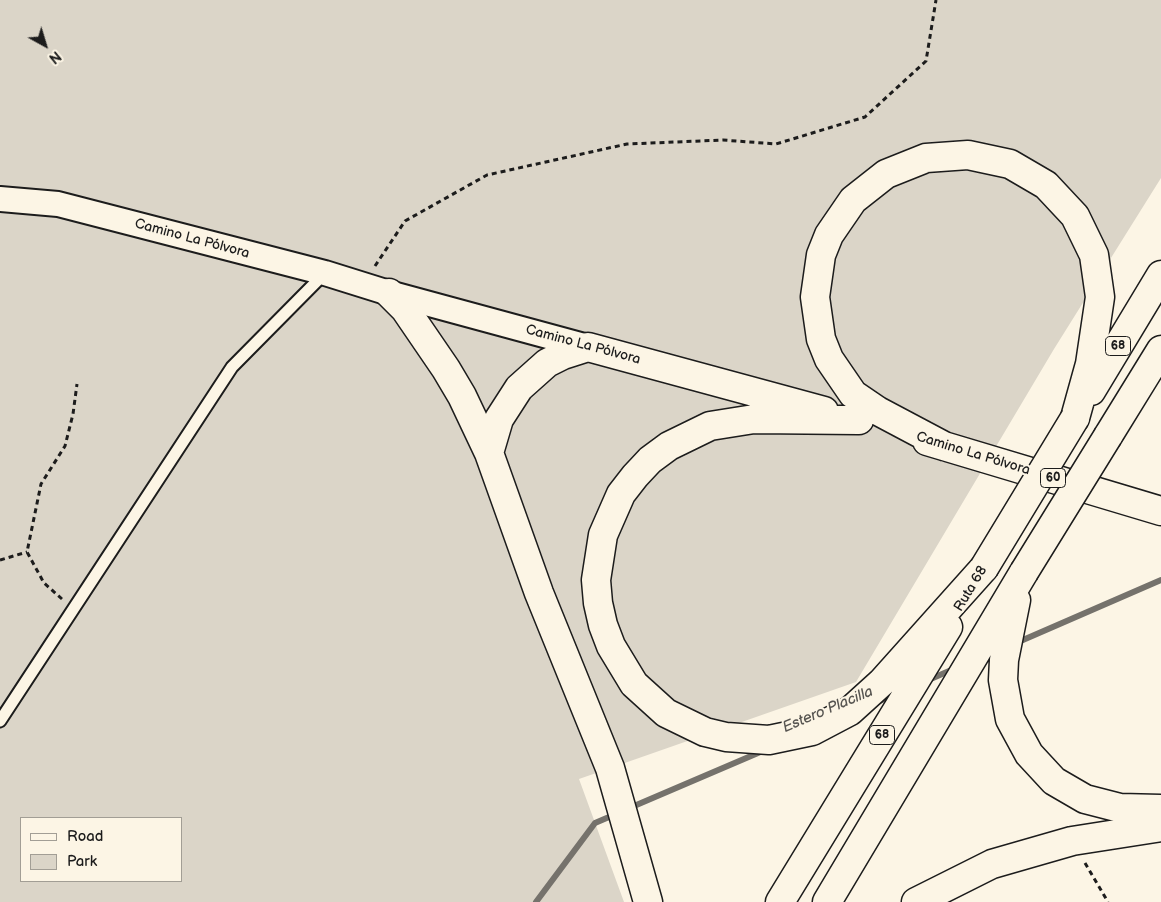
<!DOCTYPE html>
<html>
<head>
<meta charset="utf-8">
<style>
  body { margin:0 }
  #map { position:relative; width:1161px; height:902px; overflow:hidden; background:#fcf5e5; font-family:"Balsamiq Sans",sans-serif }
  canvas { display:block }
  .legend { position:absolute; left:20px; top:817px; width:162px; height:65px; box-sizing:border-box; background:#fcf5e5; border:1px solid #a29e95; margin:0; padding:6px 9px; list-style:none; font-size:15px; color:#1c1c1c }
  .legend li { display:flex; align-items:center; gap:10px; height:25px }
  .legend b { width:25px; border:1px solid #a29e95 }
  .north { position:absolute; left:20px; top:20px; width:50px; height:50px; -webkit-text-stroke:4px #fcf5e5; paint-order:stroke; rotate:141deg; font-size:14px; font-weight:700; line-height:20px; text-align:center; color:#1c1c1c }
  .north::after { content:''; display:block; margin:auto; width:18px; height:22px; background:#1c1c1c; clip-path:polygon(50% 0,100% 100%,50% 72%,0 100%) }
</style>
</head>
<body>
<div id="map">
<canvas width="1161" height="902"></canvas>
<ul class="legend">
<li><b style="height:6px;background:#fcf5e5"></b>Road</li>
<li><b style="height:14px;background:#dbd5c8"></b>Park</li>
</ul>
<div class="north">N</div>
</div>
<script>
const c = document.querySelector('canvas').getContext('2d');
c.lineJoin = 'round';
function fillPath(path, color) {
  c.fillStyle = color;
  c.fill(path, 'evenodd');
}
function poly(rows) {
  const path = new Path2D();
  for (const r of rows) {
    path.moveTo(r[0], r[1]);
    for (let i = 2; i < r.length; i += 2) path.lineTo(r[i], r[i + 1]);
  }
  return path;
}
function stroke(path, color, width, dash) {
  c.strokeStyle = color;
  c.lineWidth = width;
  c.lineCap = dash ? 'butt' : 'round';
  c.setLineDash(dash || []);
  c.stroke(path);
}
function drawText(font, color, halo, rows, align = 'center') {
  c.font = font + ' "Balsamiq Sans",sans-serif';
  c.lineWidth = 4;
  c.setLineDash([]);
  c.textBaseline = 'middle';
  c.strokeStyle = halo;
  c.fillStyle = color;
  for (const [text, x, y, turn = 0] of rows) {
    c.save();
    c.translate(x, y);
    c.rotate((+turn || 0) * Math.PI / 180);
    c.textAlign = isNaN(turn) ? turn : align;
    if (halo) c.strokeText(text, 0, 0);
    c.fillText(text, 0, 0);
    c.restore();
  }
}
const green = poly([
  [0,0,1161,0,1161,178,1054,349,856,682,579,779,624,902,0,902],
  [21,818,181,818,181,881,21,881]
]);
const stream = poly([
  [1016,643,1161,580],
  [926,681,956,668],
  [875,703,896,694],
  [627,809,765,750],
  [536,902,595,823,616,814]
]);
const path = poly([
  [375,266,405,221,487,175,627,144,723,140,776,144,865,117,926,61,936,0],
  [0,560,27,552],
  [62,599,44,583,27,552,41,484,65,446,73,414,77,384],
  [1085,863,1108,902]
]);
const lane = poly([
  [0,721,232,367,325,273]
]);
const street = poly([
  [0,199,58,204,325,273,389,293,588,347]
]);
const highway = poly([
  [389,293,405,309,446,369,462,396,489,453,539,593,610,768,648,902],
  [1091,391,1161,275],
  [859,420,754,419,710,426,669,446,650,460,635,476,621,494,603,535,596,580,598,603,603,625,611,646,634,684,666,713,705,732,726,737,769,740,812,731,850,711,882,682,984,568],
  [1108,436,1161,350],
  [927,441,1161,511],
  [944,446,878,411,853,394,829,359,821,339,815,297,821,255,829,235,853,200,886,174,926,158,968,155,1010,164,1046,185,1075,216,1094,255,1100,297,1090,364,1075,418],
  [489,453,499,419,519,388,547,363,563,355,588,347,824,411],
  [1016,600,1004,660,1003,680,1010,719,1029,754,1054,781,1085,799,1120,808,1161,809],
  [780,902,948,627],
  [827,902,1024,572],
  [916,902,992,864,1072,841,1161,827]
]);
const highwayBridge = poly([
  [984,568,1075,418],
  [1024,572,1108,436]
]);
const shields = [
  [1118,346,25],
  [1053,478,25],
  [882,735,25]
];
const shieldNames = [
  ["68",1118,346],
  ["60",1053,478],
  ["68",882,735]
];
const streetNames = [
  ["Camino La Pólvora",192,239,15],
  ["Camino La Pólvora",583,345,15],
  ["Camino La Pólvora",973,454,17],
  ["Ruta 68",971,589,-59]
];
const waterNames = [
  ["Estero Placilla",828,710,-23]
];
fillPath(green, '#dbd5c8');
stroke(stream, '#75726c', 6);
stroke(lane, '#1c1c1c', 15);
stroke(street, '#1c1c1c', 28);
stroke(highway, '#1c1c1c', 31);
stroke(path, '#1c1c1c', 3, [5, 4]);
stroke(lane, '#fcf5e5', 11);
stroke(street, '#fcf5e5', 24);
stroke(highway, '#fcf5e5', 28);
stroke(highwayBridge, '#1c1c1c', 31, []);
stroke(highwayBridge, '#fcf5e5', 28);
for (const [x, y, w] of shields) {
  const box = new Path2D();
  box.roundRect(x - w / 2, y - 9.5, w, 19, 4);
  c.fillStyle = '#fcf5e5';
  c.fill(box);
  stroke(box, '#1c1c1c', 1);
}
drawText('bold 12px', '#1c1c1c', null, shieldNames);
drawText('14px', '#1c1c1c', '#fcf5e5', streetNames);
drawText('italic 15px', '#575551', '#fcf5e5', waterNames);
</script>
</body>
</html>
